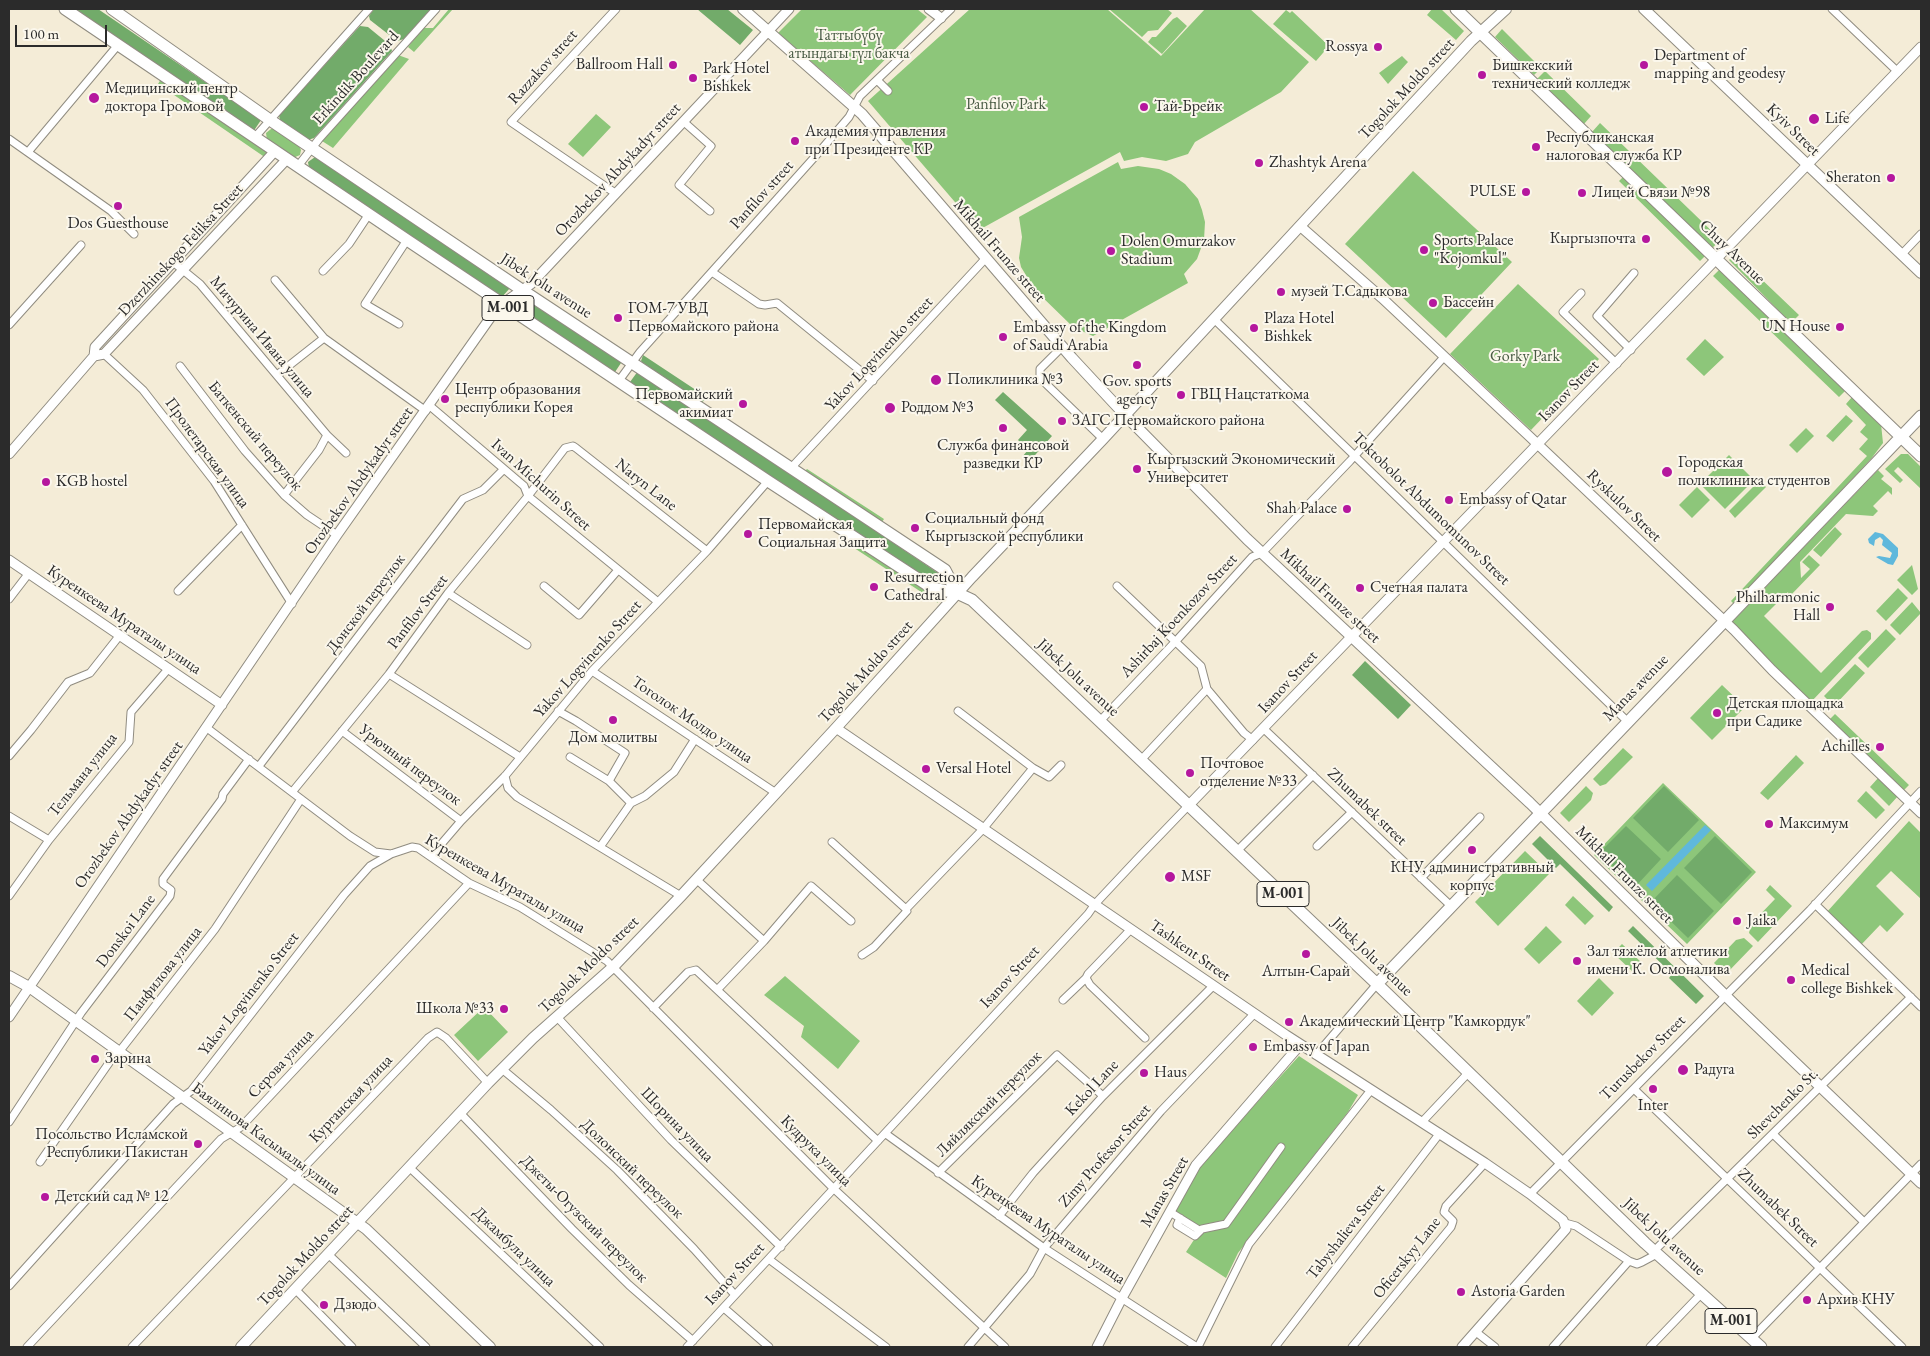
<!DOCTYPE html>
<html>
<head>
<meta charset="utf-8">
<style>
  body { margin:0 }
  #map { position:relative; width:1930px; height:1356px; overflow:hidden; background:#f4ecd7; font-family:"EB Garamond",serif }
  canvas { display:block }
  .frame { position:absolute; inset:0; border:10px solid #2b2b2b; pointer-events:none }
  .scale { position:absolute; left:15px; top:25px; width:92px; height:22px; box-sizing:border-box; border:2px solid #2b2b2b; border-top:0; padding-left:6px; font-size:15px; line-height:18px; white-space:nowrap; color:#2b2b2b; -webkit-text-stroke:4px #fbf7ec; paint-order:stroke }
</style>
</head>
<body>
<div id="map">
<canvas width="1930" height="1356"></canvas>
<div class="frame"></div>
<div class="scale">100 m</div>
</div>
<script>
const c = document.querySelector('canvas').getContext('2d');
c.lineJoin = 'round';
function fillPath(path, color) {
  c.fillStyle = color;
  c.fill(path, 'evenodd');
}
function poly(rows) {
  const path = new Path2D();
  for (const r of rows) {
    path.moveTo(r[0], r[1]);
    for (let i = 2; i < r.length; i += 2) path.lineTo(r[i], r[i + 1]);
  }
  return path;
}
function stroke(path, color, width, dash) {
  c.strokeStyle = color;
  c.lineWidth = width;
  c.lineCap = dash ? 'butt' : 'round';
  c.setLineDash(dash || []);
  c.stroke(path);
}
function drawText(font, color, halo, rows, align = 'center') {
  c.font = font + ' "EB Garamond",serif';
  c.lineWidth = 4;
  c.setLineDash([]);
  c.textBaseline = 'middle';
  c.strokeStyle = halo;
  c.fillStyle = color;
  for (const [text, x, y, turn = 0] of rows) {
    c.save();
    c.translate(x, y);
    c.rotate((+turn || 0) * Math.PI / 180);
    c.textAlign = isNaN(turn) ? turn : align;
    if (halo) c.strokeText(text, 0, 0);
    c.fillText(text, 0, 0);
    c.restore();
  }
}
const green = poly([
  [449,9,453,9,414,52,408,47,423,28,433,28],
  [802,9,917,9,927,17,850,95,778,33],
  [970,9,1107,9,1161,56,1205,9,1250,9,1309,62,1281,92,1195,142,1188,154,1166,161,1142,157,1124,161,1120,152,979,230,868,101],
  [1109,9,1167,9,1172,13,1158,30,1148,31,1142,37],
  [1432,9,1441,9,1464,31,1456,40,1427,15],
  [1286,10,1290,13,1292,11,1329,46,1316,61,1273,24],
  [1177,17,1187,26,1162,54,1148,42,1152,37,1156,37,1173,19],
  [1502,29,1541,68,1534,75,1495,37],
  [398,55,409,59,333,148,322,141],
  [1402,56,1408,62,1388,84,1379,73],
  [1545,71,1591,116,1584,124,1537,79],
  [161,79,268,153,266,158,158,84],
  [596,114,611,127,583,157,568,144],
  [1600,123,1721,240,1712,248,1592,132],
  [271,129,275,129,299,146,301,150,300,155,293,158,267,140,266,133],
  [1118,162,1121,169,1138,166,1159,169,1171,174,1185,184,1198,199,1202,210,1205,222,1204,240,1197,259,1184,274,1188,283,1093,336,1073,327,1035,290,1021,267,1019,258,1022,237,1019,217],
  [1413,171,1512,262,1481,295,1480,301,1446,338,1345,244],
  [1624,176,1705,256,1700,261,1619,181],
  [1735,254,1799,315,1791,323,1729,260],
  [1719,270,1845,391,1839,397,1713,276],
  [1518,284,1599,359,1531,430,1450,354],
  [1705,339,1724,357,1704,376,1686,359],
  [1852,397,1881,424,1883,443,1871,459,1734,604,1731,601,1867,456,1859,449,1868,439,1860,432,1866,425,1846,404],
  [1846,415,1853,421,1833,442,1826,436],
  [1806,428,1814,436,1797,453,1789,445],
  [1901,454,1908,454,1921,467,1921,489,1898,467,1894,471,1903,480,1900,483,1885,469],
  [1729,455,1754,480,1725,509,1700,484],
  [807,469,884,519,882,522,805,471],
  [1878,470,1884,476,1881,479,1892,488,1892,495,1888,491,1873,506,1878,511,1873,516,1846,514,1800,562,1801,578,1810,569,1802,562,1809,555,1820,565,1789,597,1788,592,1764,616,1821,673,1862,631,1867,630,1871,633,1871,639,1811,702,1732,624,1732,622],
  [1759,481,1766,487,1735,518,1729,511],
  [1697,487,1710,500,1692,518,1679,505],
  [1835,527,1842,534,1821,557,1813,550],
  [845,537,935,597,938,603,842,540],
  [1912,565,1918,589,1912,595,1897,580],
  [1898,588,1908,598,1886,621,1876,611],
  [1912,602,1921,613,1900,635,1890,625],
  [1886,629,1896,639,1868,668,1858,658],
  [1855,664,1865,673,1834,706,1824,696],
  [1722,685,1745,707,1712,740,1690,718],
  [1835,714,1909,785,1904,790,1830,719],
  [1623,748,1633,757,1606,784,1600,786,1593,779],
  [1796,755,1804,763,1768,800,1760,793],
  [1879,777,1898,796,1889,806,1870,787],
  [1663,783,1756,872,1687,944,1594,855],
  [1586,786,1593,793,1591,800,1569,822,1560,813],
  [1866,791,1885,810,1876,819,1857,801],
  [1909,821,1921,833,1921,899,1891,871,1876,886,1904,914,1887,932,1880,925,1860,946,1826,913],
  [1525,851,1549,874,1498,926,1475,902],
  [1770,885,1792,906,1758,942,1749,933,1751,924,1775,899,1766,890],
  [1573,896,1594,916,1585,925,1565,905],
  [1546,926,1562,942,1539,964,1524,949],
  [1744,938,1753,946,1726,974,1714,963,1736,940],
  [1622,944,1642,963,1633,972,1613,953],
  [785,976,860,1041,838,1069,801,1037,804,1026,764,995],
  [1599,978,1614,993,1592,1016,1577,1001],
  [484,1007,508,1032,478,1061,454,1035],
  [1299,1056,1358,1095,1348,1112,1238,1253,1226,1278,1186,1252,1201,1229,1173,1212,1202,1163]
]);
const forest = poly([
  [75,9,98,9,261,120,253,132],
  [374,9,431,9,404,39,397,41,370,20,369,16],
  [697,9,727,9,753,30,740,45],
  [360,26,368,27,390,45,392,51,314,138,308,140,280,121,279,115],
  [315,157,318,158,510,288,501,298,309,168,308,162],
  [525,299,529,299,623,360,615,372,521,310,519,306],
  [643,355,708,398,702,402,643,363,641,361],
  [638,371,941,575,934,585,630,382],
  [1003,392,1052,436,1028,463,1022,457,1028,450,1018,440,1027,430,995,400],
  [1365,661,1411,705,1398,719,1352,675],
  [1664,786,1699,820,1668,852,1633,818],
  [1626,826,1661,859,1635,887,1599,853],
  [1540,836,1613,907,1609,912,1560,864,1556,868,1532,844],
  [1715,836,1752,872,1721,904,1684,868],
  [1677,875,1714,911,1688,938,1651,902],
  [1633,926,1704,996,1696,1004,1669,978,1672,974,1628,931]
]);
const water = poly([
  [1875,532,1883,534,1898,548,1898,556,1893,565,1888,564,1876,557,1879,556,1890,558,1892,553,1882,545,1883,540,1880,537,1875,540,1874,546,1869,543,1868,539],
  [1705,825,1711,830,1652,891,1646,885]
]);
const minor = poly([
  [1832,9,1898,72],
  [877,80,888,91],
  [684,122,711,146,679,185,710,211],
  [255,137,369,9],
  [9,139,111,211,134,234],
  [28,152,118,45],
  [298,166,319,139,436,9],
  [615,193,511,122,616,9],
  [1902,254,1921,234],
  [173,262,200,284,327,435,319,450,284,495],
  [323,271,349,244,369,214],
  [712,272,759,304,765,305,777,303,873,381],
  [275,280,324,338,426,411],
  [1581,293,1563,312,1617,364],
  [1214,319,1627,721],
  [399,324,365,304,407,240],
  [9,325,81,245],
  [1062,347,1040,369,1040,378,1103,439],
  [1631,350,1597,316,1634,273],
  [104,354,143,390,214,481,292,604],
  [180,366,245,451,284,495,307,515,337,535],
  [277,375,324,338],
  [618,382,640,352,820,151,849,117,860,96,951,9],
  [430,406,524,486,528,496,658,602],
  [327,435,346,453],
  [791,468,986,258],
  [544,586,579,615,618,570],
  [1117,586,1201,666,1207,689,1244,733,1253,740],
  [178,591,242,525],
  [448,593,527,645],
  [9,599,29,573],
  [592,671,776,793],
  [389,674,520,757],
  [558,711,576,721,625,753,609,781],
  [1100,721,1176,641,1252,557,1262,553,1350,461,1444,357],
  [207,728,350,836,375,852,391,854,412,847,418,848,469,883,520,907,607,961,833,1188,1005,1347],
  [1264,729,1451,906],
  [342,731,461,821],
  [9,756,31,730,68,682,90,673,120,635],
  [570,757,609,781,631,803,645,796,674,772,695,739],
  [1141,760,1207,689],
  [259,766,463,499,483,490,504,469],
  [1033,768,1049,777,1061,765],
  [505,776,508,788,517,797,681,896],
  [293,791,389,674,448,593,528,496,565,448,573,446,576,448,707,551],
  [9,816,49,840],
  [832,842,906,909,983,829,1033,768,958,711],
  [1317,846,1352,812],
  [600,847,631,803],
  [1237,851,1313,775],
  [431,856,461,821,505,776,592,671,707,551,768,481],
  [1421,878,1480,817],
  [696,879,764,941],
  [9,896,49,840,129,742,131,712,169,668],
  [1815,904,1921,1007],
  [1131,929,1088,974,1086,978,1090,985,1145,1038],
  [862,955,874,947,907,911,906,909],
  [718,989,764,941,811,886,851,921],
  [1063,1000,1086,978],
  [653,1008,688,972,696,970,878,1141],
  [557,1017,671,1140,781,1247],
  [1316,1055,1377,984],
  [502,1069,551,1110,617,1170,694,1249,735,1295],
  [1634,1089,1902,1347],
  [460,1113,572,1229,629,1285,693,1341],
  [9,1122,81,1013,170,896,171,890,163,884,163,879,222,799,223,794,249,759],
  [1422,1122,1469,1072],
  [886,1134,1044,1248,1197,1347],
  [1773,1134,1864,1222],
  [40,1162,111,1060,119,1052,215,929,301,799],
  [409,1167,600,1347],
  [938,1173,1057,1055,1103,1096],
  [1530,1194,1810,910,1921,791],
  [1170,1212,1199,1230],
  [999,1216,1033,1173,1103,1096,1213,986],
  [1180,1218,1177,1225,1195,1236,1202,1229,1226,1224,1281,1147],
  [1565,1223,1576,1226,1629,1261],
  [1654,1251,1911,997],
  [328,1254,426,1347],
  [770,1260,886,1347],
  [9,1286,173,1104,191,1091,344,895,370,866,391,854],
  [295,1289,352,1347],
  [724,1308,769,1347],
  [1476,1332,1495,1347],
  [1751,1339,1921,1164],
  [27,1347,221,1139,241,1127,469,883],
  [132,1347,428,1038,437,1032,446,1038,488,1083],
  [687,1347,1088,914,1095,904,1140,856,1189,805],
  [968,1347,1030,1274,1044,1248,1161,1111,1254,1014],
  [1198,1347,1249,1244,1371,1090],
  [1275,1347,1440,1133],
  [1352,1347,1451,1227,1453,1221,1444,1212,1446,1206,1485,1163],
  [1553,1347,1629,1261,1637,1264,1642,1262,1657,1254],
  [1650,1347,1701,1294]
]);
const tertiary = poly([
  [929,9,941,18],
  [1300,226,1382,298,1529,436,1734,630,1772,670,1921,813],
  [94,356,104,354,287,159],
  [9,454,94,356,95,347,275,151],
  [9,560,222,705],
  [836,728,1286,1035,1485,1163,1530,1194,1563,1220,1566,1229,1462,1347],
  [1189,805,1921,47],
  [9,1017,337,535,495,311,502,304,531,284,789,9],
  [1097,1347,1122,1298,1196,1165,1300,1045]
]);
const secondary = poly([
  [743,9,862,114,1072,358,1125,415,1247,539,1530,803,1735,1005,1921,1183],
  [1644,9,1921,273],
  [9,976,29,987,366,1229,490,1347],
  [241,1347,488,1083,533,1038,613,967,681,896,836,728,972,577,1103,439,1471,41,1506,9]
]);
const primary = poly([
  [65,9,407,240,768,481,932,588,957,593,972,600,1377,984,1645,1243,1761,1347],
  [112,9,270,120,522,290,945,570,957,593],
  [1456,9,1921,456],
  [1377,984,1921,416]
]);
const markers = [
  [1378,47,5,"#b5179e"],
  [673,65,5,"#b5179e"],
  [1644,65,5,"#b5179e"],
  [1482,75,5,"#b5179e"],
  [693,78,5,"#b5179e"],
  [94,98,6,"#b5179e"],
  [1144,107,5,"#b5179e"],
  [1814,119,6,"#b5179e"],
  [795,141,5,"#b5179e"],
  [1536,147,5,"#b5179e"],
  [1259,163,5,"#b5179e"],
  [1891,178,5,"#b5179e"],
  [1526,192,5,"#b5179e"],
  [1582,193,5,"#b5179e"],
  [118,206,5,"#b5179e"],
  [1646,239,5,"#b5179e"],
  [1424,250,5,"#b5179e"],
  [1111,251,5,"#b5179e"],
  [1281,292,5,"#b5179e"],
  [1433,303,5,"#b5179e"],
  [618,318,5,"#b5179e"],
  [1840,327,5,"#b5179e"],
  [1254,328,5,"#b5179e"],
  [1003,337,5,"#b5179e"],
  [1137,365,5,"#b5179e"],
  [936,380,6,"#b5179e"],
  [1181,395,5,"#b5179e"],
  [445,399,5,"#b5179e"],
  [743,404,5,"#b5179e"],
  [890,408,6,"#b5179e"],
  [1062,421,5,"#b5179e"],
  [1003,428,5,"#b5179e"],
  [1137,469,5,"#b5179e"],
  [1667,472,6,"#b5179e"],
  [46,482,5,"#b5179e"],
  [1449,500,5,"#b5179e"],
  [1347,509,5,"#b5179e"],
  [915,528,5,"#b5179e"],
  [748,534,5,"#b5179e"],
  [874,587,5,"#b5179e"],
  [1360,588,5,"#b5179e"],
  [1830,607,5,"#b5179e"],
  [1717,713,5,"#b5179e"],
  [613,720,5,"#b5179e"],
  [1880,747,5,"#b5179e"],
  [926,769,5,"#b5179e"],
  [1190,773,5,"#b5179e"],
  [1769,824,5,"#b5179e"],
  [1472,850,5,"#b5179e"],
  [1170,877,6,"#b5179e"],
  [1737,921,5,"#b5179e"],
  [1306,954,5,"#b5179e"],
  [1577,961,5,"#b5179e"],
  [1791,980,5,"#b5179e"],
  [504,1009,5,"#b5179e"],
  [1289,1022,5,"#b5179e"],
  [1253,1047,5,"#b5179e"],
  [95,1059,5,"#b5179e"],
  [1683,1070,6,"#b5179e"],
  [1144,1073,5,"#b5179e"],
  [1653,1089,5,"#b5179e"],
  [198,1144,5,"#b5179e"],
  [45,1197,5,"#b5179e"],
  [1461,1292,5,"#b5179e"],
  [1807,1300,5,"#b5179e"],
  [324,1305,5,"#b5179e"]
];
const shields = [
  [508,308,52],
  [1283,894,52],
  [1731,1321,52]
];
const shieldNames = [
  ["М-001",508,308],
  ["М-001",1283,894],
  ["М-001",1731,1321]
];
const parkNames = [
  ["Таттыбүбү",849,36],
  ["атындагы гүл бакча",849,54],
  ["Panfilov Park",1006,105],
  ["Gorky Park",1525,357]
];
const poiNames = [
  ["Rossya",1368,47,"right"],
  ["Department of",1654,56],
  ["mapping and geodesy",1654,74],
  ["Ballroom Hall",663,65,"right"],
  ["Бишкекский",1492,66],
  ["технический колледж",1492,84],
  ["Park Hotel",703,69],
  ["Bishkek",703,87],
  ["Медицинский центр",105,89],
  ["доктора Громовой",105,107],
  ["Тай-Брейк",1154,107],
  ["Life",1825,119],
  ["Академия управления",805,132],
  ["при Президенте КР",805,150],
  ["Республиканская",1546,138],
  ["налоговая служба КР",1546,156],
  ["Zhashtyk Arena",1269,163],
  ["Sheraton",1881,178,"right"],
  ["PULSE",1516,192,"right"],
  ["Лицей Связи №98",1592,193],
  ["Dos Guesthouse",118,224,"center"],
  ["Кыргызпочта",1636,239,"right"],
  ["Sports Palace",1434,241],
  ["\"Kojomkul\"",1434,259],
  ["Dolen Omurzakov",1121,242],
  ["Stadium",1121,260],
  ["музей Т.Садыкова",1291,292],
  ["Бассейн",1443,303],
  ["ГОМ-7 УВД",628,309],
  ["Первомайского района",628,327],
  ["Plaza Hotel",1264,319],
  ["Bishkek",1264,337],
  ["UN House",1830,327,"right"],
  ["Embassy of the Kingdom",1013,328],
  ["of Saudi Arabia",1013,346],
  ["Поликлиника №3",947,380],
  ["Gov. sports",1137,382,"center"],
  ["agency",1137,400,"center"],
  ["Центр образования",455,390],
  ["республики Корея",455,408],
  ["Первомайский",733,395,"right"],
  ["акимиат",733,413,"right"],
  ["ГВЦ Нацстаткома",1191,395],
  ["Роддом №3",901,408],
  ["ЗАГС Первомайского района",1072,421],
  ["Служба финансовой",1003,446,"center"],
  ["разведки КР",1003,464,"center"],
  ["Кыргызский Экономический",1147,460],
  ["Университет",1147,478],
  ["Городская",1678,463],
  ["поликлиника студентов",1678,481],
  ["KGB hostel",56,482],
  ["Embassy of Qatar",1459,500],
  ["Shah Palace",1337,509,"right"],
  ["Социальный фонд",925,519],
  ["Кыргызской республики",925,537],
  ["Первомайская",758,525],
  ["Социальная Защита",758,543],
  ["Resurrection",884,578],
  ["Cathedral",884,596],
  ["Счетная палата",1370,588],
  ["Philharmonic",1820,598,"right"],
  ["Hall",1820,616,"right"],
  ["Детская площадка",1727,704],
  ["при Садике",1727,722],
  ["Дом молитвы",613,738,"center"],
  ["Achilles",1870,747,"right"],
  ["Почтовое",1200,764],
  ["отделение №33",1200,782],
  ["Versal Hotel",936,769],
  ["Максимум",1779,824],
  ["КНУ, административный",1472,868,"center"],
  ["корпус",1472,886,"center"],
  ["MSF",1181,877],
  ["Jaika",1747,921],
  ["Зал тяжёлой атлетики",1587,952],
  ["имени К. Осмоналива",1587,970],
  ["Medical",1801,971],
  ["college Bishkek",1801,989],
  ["Алтын-Сарай",1306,972,"center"],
  ["Школа №33",494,1009,"right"],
  ["Академический Центр \"Камкордук\"",1299,1022],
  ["Embassy of Japan",1263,1047],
  ["Зарина",105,1059],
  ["Радуга",1694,1070],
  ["Haus",1154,1073],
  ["Inter",1653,1106,"center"],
  ["Посольство Исламской",188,1135,"right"],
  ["Республики Пакистан",188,1153,"right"],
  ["Детский сад № 12",55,1197],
  ["Astoria Garden",1471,1292],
  ["Архив КНУ",1817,1300],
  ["Дзюдо",334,1305]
];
const streetNames = [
  ["Razzakov street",543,67,-48],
  ["Erkindik Boulevard",356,78,-48],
  ["Togolok Moldo street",1407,89,-47],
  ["Kyiv Street",1793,130,44],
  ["Orozbekov Abdykadyr street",618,170,-47],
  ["Panfilov street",762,195,-48],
  ["Dzerzhinskogo Feliksa Street",181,250,-47],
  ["Mikhail Frunze street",999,251,49],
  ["Chuy Avenue",1732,252,44],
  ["Jibek Jolu avenue",546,286,33],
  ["Мичурина Ивана улица",262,337,50],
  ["Yakov Logvinenko street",879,354,-47],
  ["Isanov Street",1569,391,-46],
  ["Баткенский переулок",255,436,50],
  ["Пролетарская улица",207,453,54],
  ["Orozbekov Abdykadyr street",359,481,-55],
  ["Ivan Michurin Street",541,485,42],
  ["Naryn Lane",646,485,38],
  ["Ryskulov Street",1624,506,44],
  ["Toktobolot Abdumomunov Street",1431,509,44],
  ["Mikhail Frunze street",1330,596,43],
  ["Донской переулок",366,604,-53],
  ["Panfilov Street",418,612,-53],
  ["Ashirbaj Koenkozov Street",1179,616,-47],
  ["Куренкеева Мураталы улица",124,620,34],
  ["Yakov Logvinenko Street",588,659,-48],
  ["Togolok Moldo street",866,672,-48],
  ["Jibek Jolu avenue",1078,678,43],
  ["Isanov Street",1288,682,-47],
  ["Manas avenue",1636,688,-46],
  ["Тоголок Молдо улица",692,720,34],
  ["Урючный переулок",410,765,37],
  ["Тельмана улица",83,775,-52],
  ["Zhumabek street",1367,807,44],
  ["Orozbekov Abdykadyr street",129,815,-55],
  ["Mikhail Frunze street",1624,875,45],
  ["Куренкеева Мураталы улица",505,884,30],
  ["Donskoi Lane",126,931,-53],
  ["Tashkent Street",1190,951,35],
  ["Jibek Jolu avenue",1372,957,44],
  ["Togolok Moldo street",589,965,-44],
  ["Панфилова улица",163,974,-52],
  ["Isanov Street",1010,977,-47],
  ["Yakov Logvinenko Street",249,994,-52],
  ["Turusbekov Street",1643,1058,-45],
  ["Серова улица",281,1064,-47],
  ["Kekol Lane",1092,1088,-47],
  ["Курганская улица",351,1099,-47],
  ["Ляйлякский переулок",989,1104,-45],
  ["Shevchenko St.",1783,1104,-45],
  ["Шорина улица",677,1125,46],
  ["Баялинова Касымалы улица",266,1139,36],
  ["Кудрука улица",816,1151,45],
  ["Zimy Professor Street",1105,1156,-49],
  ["Долонский переулок",632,1169,44],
  ["Manas Street",1165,1192,-60],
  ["Zhumabek Street",1778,1208,44],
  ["Джеты-Огузский переулок",584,1219,45],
  ["Куренкеева Мураталы улица",1048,1230,34],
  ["Tabyshalieva Street",1346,1232,-52],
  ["Jibek Jolu avenue",1664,1237,43],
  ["Джамбула улица",514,1247,44],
  ["Togolok Moldo street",306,1256,-47],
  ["Oficerskyy Lane",1407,1258,-52],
  ["Isanov Street",735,1274,-47]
];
fillPath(green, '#8dc67a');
fillPath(forest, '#72ab6a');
fillPath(water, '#5fb8dc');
stroke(minor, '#908c81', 9);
stroke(tertiary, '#908c81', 11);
stroke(secondary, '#908c81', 12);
stroke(primary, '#908c81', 13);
stroke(minor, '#fff', 7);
stroke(tertiary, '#fff', 9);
stroke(secondary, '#fff', 10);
stroke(primary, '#fff', 11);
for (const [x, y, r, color] of markers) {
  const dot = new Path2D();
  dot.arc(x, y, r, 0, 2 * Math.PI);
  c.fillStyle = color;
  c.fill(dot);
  stroke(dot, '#fbf7ec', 2);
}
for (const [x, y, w] of shields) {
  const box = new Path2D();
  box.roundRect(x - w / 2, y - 12.5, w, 25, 4);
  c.fillStyle = '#fbf7ec';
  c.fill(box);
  stroke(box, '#2b2b2b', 1);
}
drawText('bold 15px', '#2b2b2b', null, shieldNames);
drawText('16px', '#485a43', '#fbf7ec', parkNames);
drawText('16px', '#2b2b2b', '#fbf7ec', poiNames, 'left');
drawText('16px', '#2b2b2b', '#fbf7ec', streetNames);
</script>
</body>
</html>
